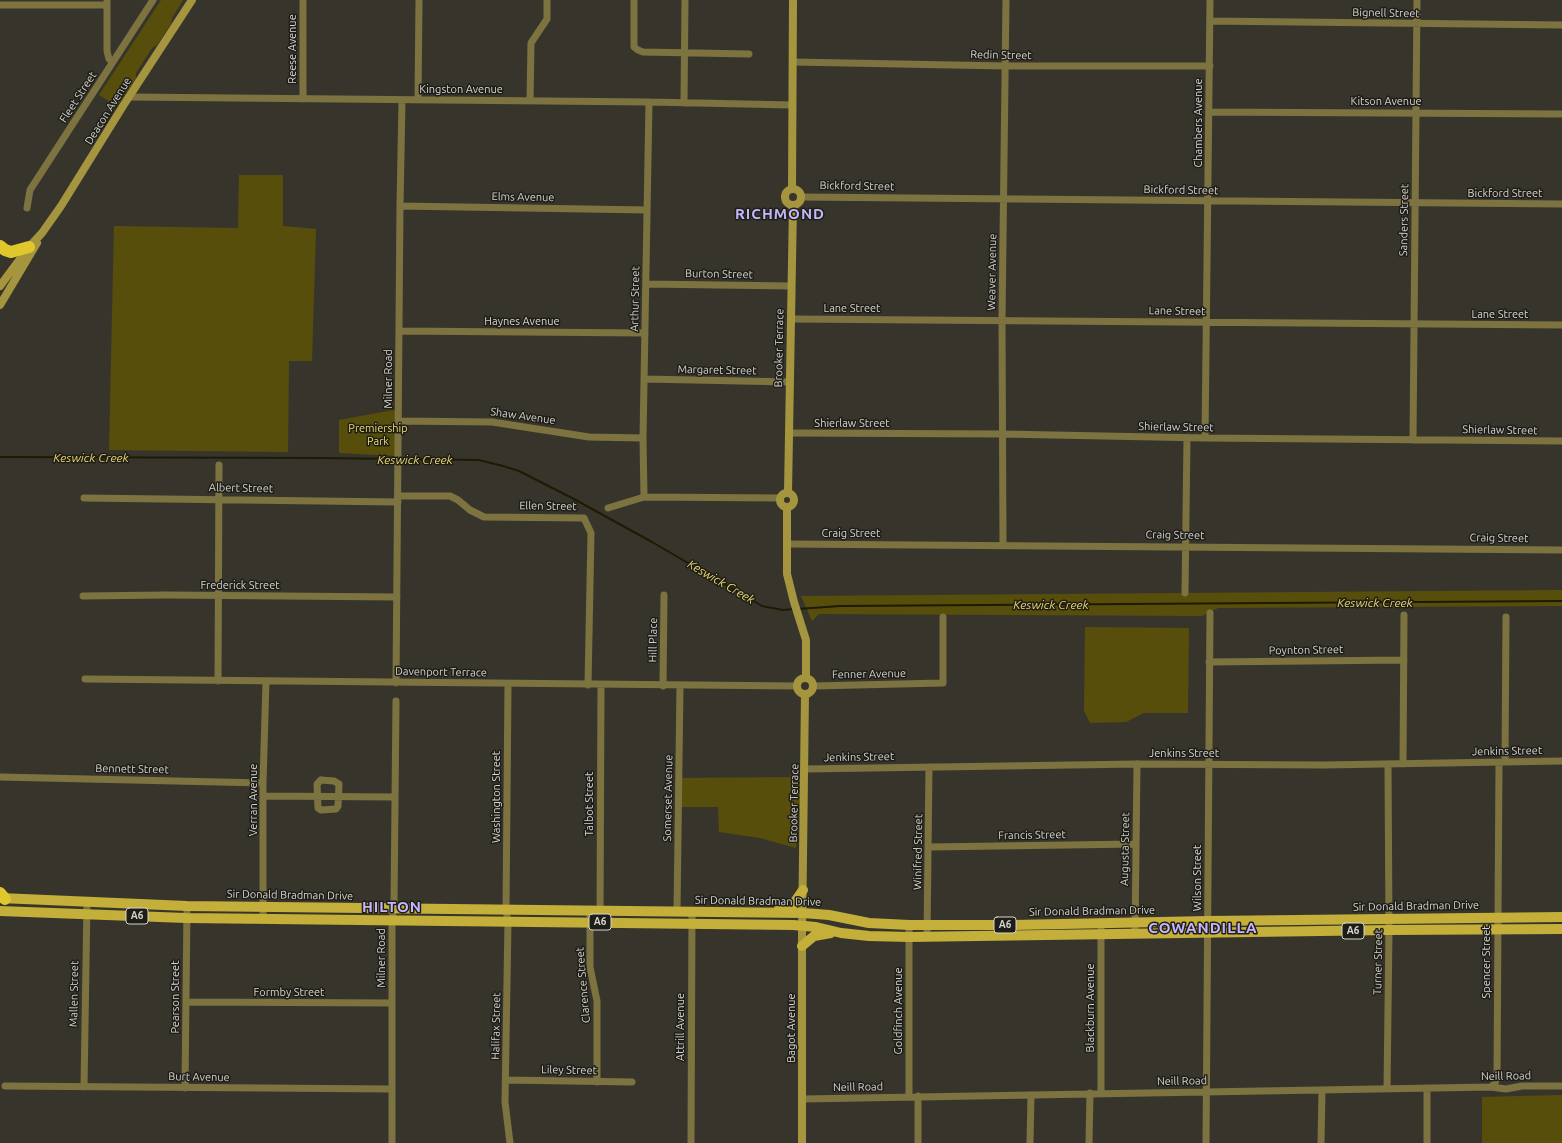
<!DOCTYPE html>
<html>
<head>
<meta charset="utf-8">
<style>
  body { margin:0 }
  canvas { display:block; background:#37352b }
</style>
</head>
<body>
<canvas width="1562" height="1143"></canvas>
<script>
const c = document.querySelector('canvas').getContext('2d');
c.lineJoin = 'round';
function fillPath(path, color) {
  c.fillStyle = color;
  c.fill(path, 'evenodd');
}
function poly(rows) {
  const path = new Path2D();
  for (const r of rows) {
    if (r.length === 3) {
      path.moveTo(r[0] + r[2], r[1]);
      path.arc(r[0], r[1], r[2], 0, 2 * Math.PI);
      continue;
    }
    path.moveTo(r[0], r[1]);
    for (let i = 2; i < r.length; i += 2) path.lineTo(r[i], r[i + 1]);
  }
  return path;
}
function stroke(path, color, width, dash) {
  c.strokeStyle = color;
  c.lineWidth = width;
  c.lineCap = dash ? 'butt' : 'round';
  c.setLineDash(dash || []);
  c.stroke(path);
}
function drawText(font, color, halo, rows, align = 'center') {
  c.font = font + ' Ubuntu,sans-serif';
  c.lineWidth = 3;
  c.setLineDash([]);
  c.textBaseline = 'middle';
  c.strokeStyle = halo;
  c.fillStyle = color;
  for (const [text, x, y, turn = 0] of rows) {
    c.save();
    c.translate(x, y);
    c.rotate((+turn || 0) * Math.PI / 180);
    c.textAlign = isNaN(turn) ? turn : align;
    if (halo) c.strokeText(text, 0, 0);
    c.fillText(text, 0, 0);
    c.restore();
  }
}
const green = poly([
  [161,0,183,0,172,18,171,24,157,45,152,48,136,73,136,78,117,106,99,95],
  [239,175,283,175,283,226,316,229,312,361,289,361,288,452,109,450,114,226,238,228],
  [399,409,398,456,339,453,339,420],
  [1562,590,1562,606,1218,608,1202,616,819,614,812,621,801,596],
  [1085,627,1189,628,1188,713,1144,713,1126,722,1090,723,1084,711],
  [802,777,796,848,760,838,719,832,718,807,678,807,679,778],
  [1562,1095,1562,1143,1482,1143,1482,1097]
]);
const stream = poly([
  [0,457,319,458,479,460,503,466,519,471,574,499,652,542,762,606,783,610,794,609],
  [798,609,840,606,1562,601]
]);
const street = poly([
  [107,0,107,51,109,59,113,62],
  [634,0,634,47,638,50,643,52,749,54],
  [0,5,107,5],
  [1210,21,1562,25],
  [793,62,1006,66,1210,66],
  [130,97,649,102,792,105],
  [303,99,303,0],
  [418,100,419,0],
  [530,101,531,43,547,19,547,0],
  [649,102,643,438,644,497,780,498],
  [684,103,685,0],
  [1209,112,1562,114],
  [801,197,1562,204],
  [400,206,647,210],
  [27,208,30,190,153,0],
  [646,284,791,286],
  [791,319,1562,325],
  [399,331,645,333],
  [645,379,790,382],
  [399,421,492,422,589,437,643,438],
  [789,433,1003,434,1205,438,1562,441],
  [1205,438,1210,0],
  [1413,440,1417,0],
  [398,496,450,496,458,500,470,510,484,517,584,518,591,533,588,685],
  [84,498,398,502],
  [608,508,644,497],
  [787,544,1562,550],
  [1003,545,1002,320,1006,0],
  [1185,593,1187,438],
  [83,596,167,595,397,597],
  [1209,662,1404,660],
  [85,679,797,686],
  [218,681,219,465],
  [396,683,400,206,402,100],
  [508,684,506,910,508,922,505,1102,510,1143],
  [663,686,664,595],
  [813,686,943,683,943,617],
  [1505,762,1506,617],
  [1403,764,1404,615],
  [805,769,1137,764,1324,765,1562,761],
  [0,777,263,783],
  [321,780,334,781,339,784,338,806,336,809,321,810,318,808,317,784,321,780],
  [263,796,395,797],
  [929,847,1136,844],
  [590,911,590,967,597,1001,597,1082],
  [677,911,680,686],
  [263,919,263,783,266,681],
  [600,922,601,685],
  [1101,922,1101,1093],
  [1135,934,1137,764],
  [927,937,929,767],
  [186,1002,392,1003],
  [506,1080,632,1082],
  [5,1086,392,1089],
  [84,1087,87,902],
  [1491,1087,1495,1083,1497,1078,1499,762],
  [185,1088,187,906],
  [1387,1089,1389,930,1388,764],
  [909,1097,909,925],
  [803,1099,1491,1087,1506,1089,1522,1086,1562,1086],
  [392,1143,392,920,394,905,396,701],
  [691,1143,692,911],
  [918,1143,918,1096],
  [1030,1143,1031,1095],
  [1089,1143,1090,1093],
  [1206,1143,1210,613],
  [1321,1143,1322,1090],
  [1427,1143,1427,1088]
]);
const secondary = poly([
  [792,189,793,0],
  [793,197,8],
  [0,286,29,247,42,233,61,206,123,106,192,0],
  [0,305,37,243],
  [788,492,793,205],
  [787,500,7],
  [787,507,787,574,794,602,806,640,806,678],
  [805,686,8],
  [802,1143,802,936,805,694]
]);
const primary = poly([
  [0,898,187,906,803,913,829,915,869,923,909,925,1014,925,1208,921,1562,917],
  [779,909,792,906,803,890],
  [0,911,186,918,793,925,816,927,841,933,869,936,909,937,1389,930,1562,929],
  [802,946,814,936,831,933]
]);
const highway = poly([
  [0,246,5,250,11,252,29,247],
  [0,893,5,899]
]);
const shields = [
  [137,916,22],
  [600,922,22],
  [1005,925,22],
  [1353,931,22]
];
const shieldNames = [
  ["A6",137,916],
  ["A6",600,922],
  ["A6",1005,925],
  ["A6",1353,931]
];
const streetNames = [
  ["Bignell Street",1386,13,1],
  ["Reese Avenue",292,49,-90],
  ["Redin Street",1001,55,1],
  ["Kingston Avenue",461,89],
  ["Fleet Street",78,97,-57],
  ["Kitson Avenue",1386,101],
  ["Deacon Avenue",108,111,-58],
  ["Chambers Avenue",1198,123,-90],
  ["Bickford Street",857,186,1],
  ["Bickford Street",1181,190,1],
  ["Bickford Street",1505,193],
  ["Elms Avenue",523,197,1],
  ["Sanders Street",1404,220,-89],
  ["Weaver Avenue",992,272,-89],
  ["Burton Street",719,274,1],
  ["Arthur Street",635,299,-89],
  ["Lane Street",852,308],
  ["Lane Street",1177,311,1],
  ["Lane Street",1500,314],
  ["Haynes Avenue",522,321],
  ["Brooker Terrace",779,348,-89],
  ["Margaret Street",717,370,1],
  ["Milner Road",388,379,-90],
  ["Shaw Avenue",523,416,8],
  ["Shierlaw Street",852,423],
  ["Shierlaw Street",1176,427,1],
  ["Shierlaw Street",1500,430,1],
  ["Albert Street",241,488,1],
  ["Ellen Street",548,506,1],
  ["Craig Street",851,533],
  ["Craig Street",1175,535,1],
  ["Craig Street",1499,538,1],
  ["Frederick Street",240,585],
  ["Hill Place",653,640,-89],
  ["Poynton Street",1306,650,-1],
  ["Davenport Terrace",441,672,1],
  ["Fenner Avenue",869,674,-1],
  ["Jenkins Street",1507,751,-1],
  ["Jenkins Street",1184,753],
  ["Jenkins Street",859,757,-1],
  ["Bennett Street",132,769,1],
  ["Washington Street",496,797,-90],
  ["Somerset Avenue",668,798,-89],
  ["Verran Avenue",253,800,-90],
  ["Brooker Terrace",794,803,-89],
  ["Talbot Street",589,804,-90],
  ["Francis Street",1032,835,-1],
  ["Augusta Street",1125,849,-89],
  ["Winifred Street",918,852,-89],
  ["Wilson Street",1197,878,-90],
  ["Sir Donald Bradman Drive",290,895,1],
  ["Sir Donald Bradman Drive",758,901,1],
  ["Sir Donald Bradman Drive",1416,906,-1],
  ["Sir Donald Bradman Drive",1092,911,-1],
  ["Milner Road",381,958,-90],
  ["Turner Street",1378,962,-89],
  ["Spencer Street",1486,962,-90],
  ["Clarence Street",583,985,-95],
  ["Formby Street",289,992],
  ["Mallen Street",74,994,-89],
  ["Pearson Street",175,997,-90],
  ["Blackburn Avenue",1090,1008,-90],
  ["Goldfinch Avenue",898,1011,-90],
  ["Halifax Street",496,1026,-89],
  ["Attrill Avenue",680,1027,-90],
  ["Bagot Avenue",791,1028,-90],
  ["Liley Street",569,1070,1],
  ["Neill Road",1506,1076,-1],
  ["Burt Avenue",199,1077,1],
  ["Neill Road",1182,1081,-1],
  ["Neill Road",858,1087,-1]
];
const parkNames = [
  ["Premiership",378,428],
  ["Park",378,441]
];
const waterNames = [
  ["Keswick Creek",91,458],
  ["Keswick Creek",415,460],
  ["Keswick Creek",721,582,30],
  ["Keswick Creek",1375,603],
  ["Keswick Creek",1051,605]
];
const districtNames = [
  ["RICHMOND",780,214],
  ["HILTON",392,907],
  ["COWANDILLA",1203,928]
];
fillPath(green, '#584e0b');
stroke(stream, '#1e1a03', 2);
stroke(street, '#7c7340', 7);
stroke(secondary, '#a5953e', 8);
stroke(primary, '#c3af39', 10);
stroke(highway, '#e0c72e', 12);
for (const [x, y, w] of shields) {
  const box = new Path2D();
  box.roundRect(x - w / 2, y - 8, w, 16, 3);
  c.fillStyle = '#1e1d18';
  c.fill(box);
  stroke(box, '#d6d5cf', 1);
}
drawText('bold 10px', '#d6d5cf', null, shieldNames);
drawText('11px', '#d6d5cf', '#1e1d18', streetNames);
drawText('11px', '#eedb70', '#1e1d18', parkNames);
drawText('italic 12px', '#ead76b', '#1e1d18', waterNames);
c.letterSpacing = '1px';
drawText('bold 15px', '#c5b5fc', '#1e1d18', districtNames);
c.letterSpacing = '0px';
</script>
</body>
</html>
